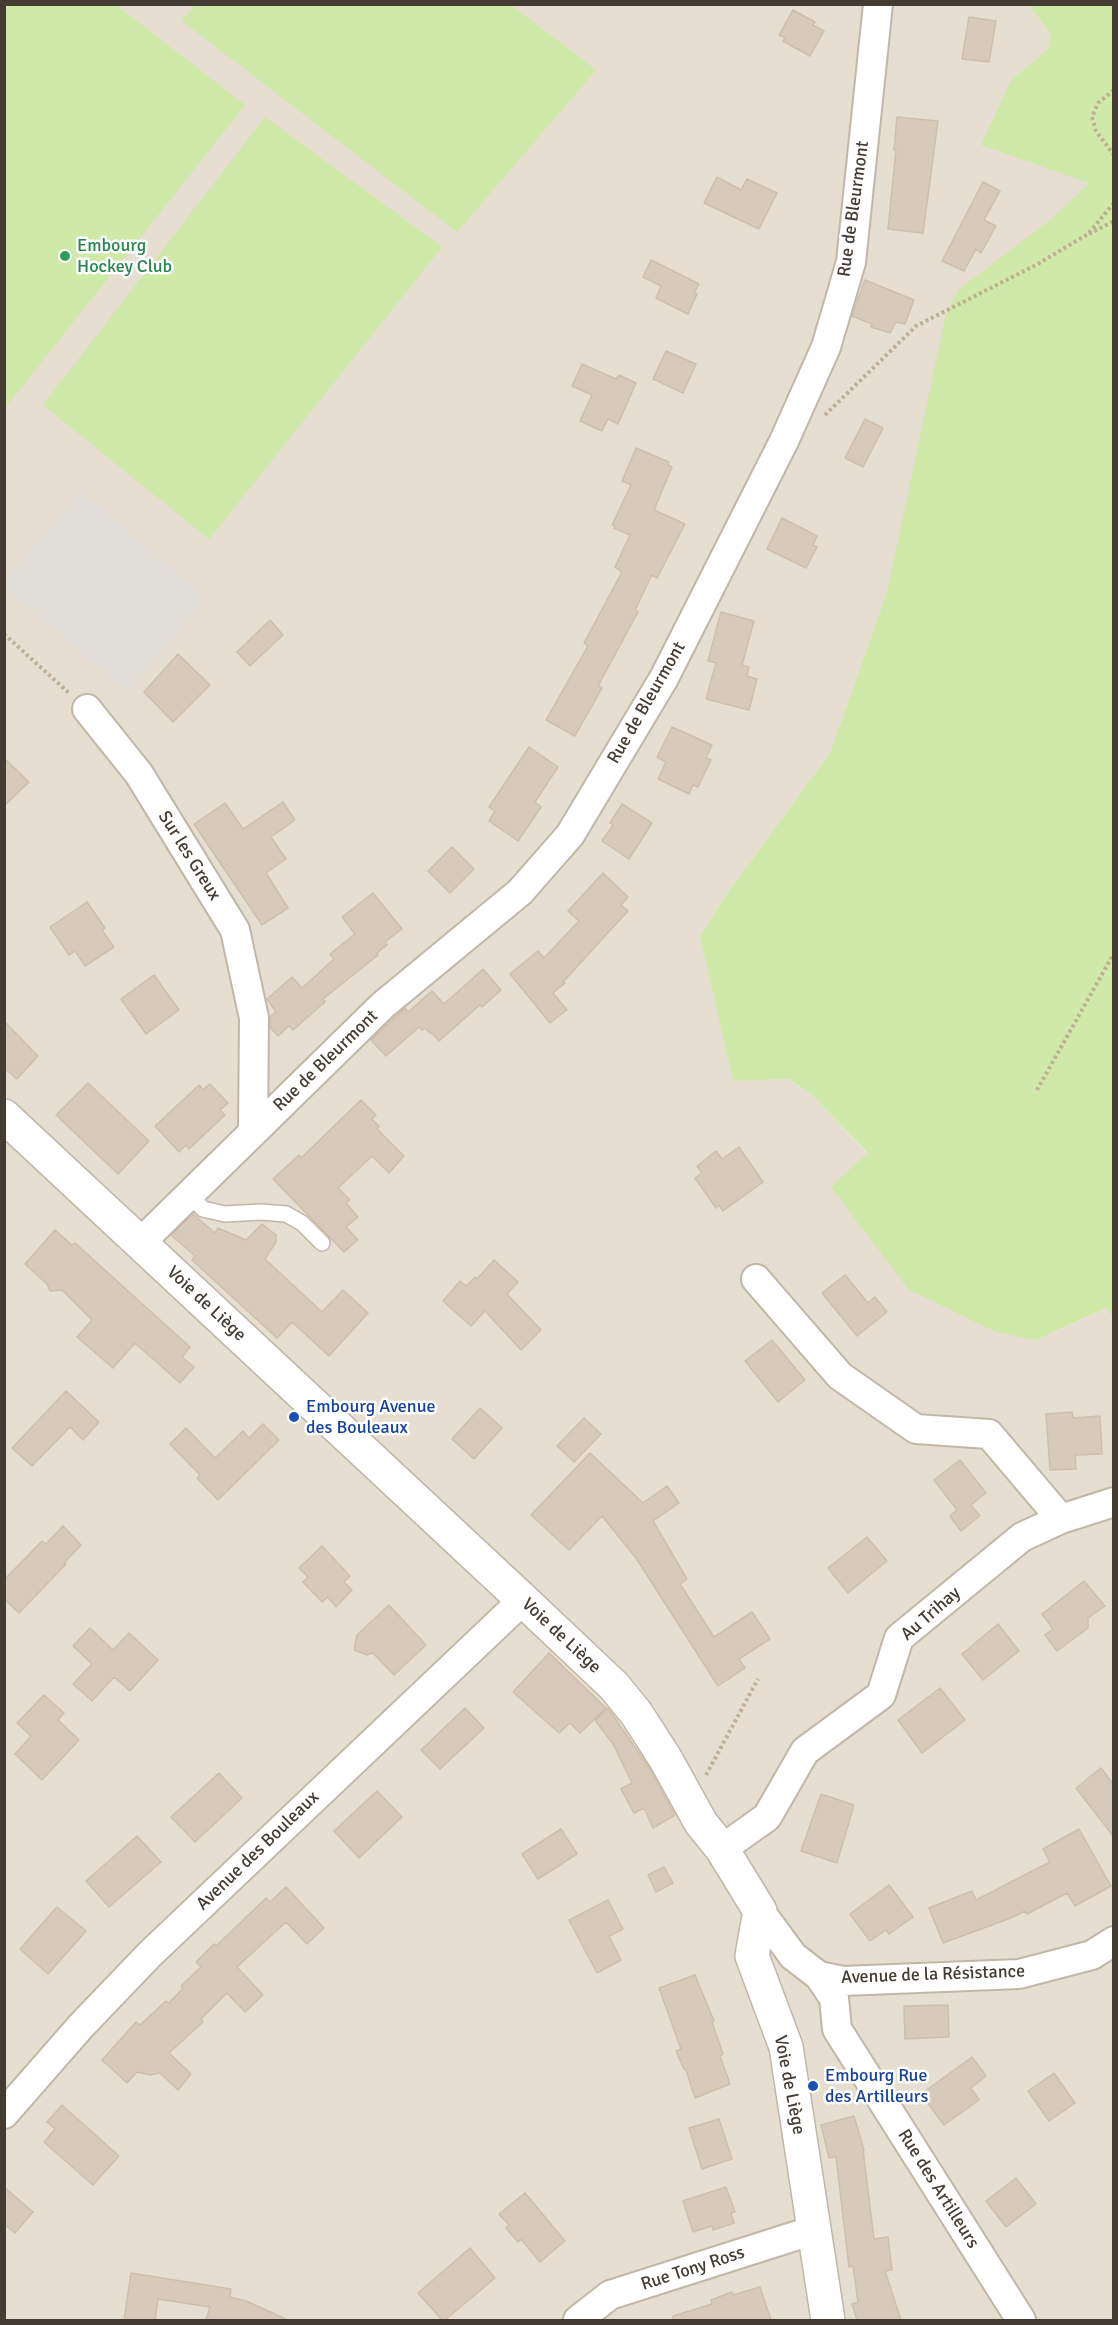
<!DOCTYPE html>
<html>
<head>
<meta charset="utf-8">
<style>
  body { margin:0 }
  #map { position:relative; width:1118px; height:2325px; overflow:hidden; background:#f2ede2; font-family:Signika,sans-serif }
  canvas { display:block }
  .frame { position:absolute; inset:0; border:6px solid #443c32; pointer-events:none }
</style>
</head>
<body>
<div id="map">
<canvas width="1118" height="2325"></canvas>
<div class="frame"></div>
</div>
<script>
const c = document.querySelector('canvas').getContext('2d');
c.lineJoin = 'round';
function fillPath(path, color) {
  c.fillStyle = color;
  c.fill(path, 'evenodd');
}
function poly(rows) {
  const path = new Path2D();
  for (const r of rows) {
    path.moveTo(r[0], r[1]);
    for (let i = 2; i < r.length; i += 2) path.lineTo(r[i], r[i + 1]);
  }
  return path;
}
function stroke(path, color, width, dash) {
  c.strokeStyle = color;
  c.lineWidth = width;
  c.lineCap = dash ? 'butt' : 'round';
  c.setLineDash(dash || []);
  c.stroke(path);
}
function drawText(font, color, halo, rows, align = 'center') {
  c.font = font + ' Signika,sans-serif';
  c.lineWidth = 5;
  c.setLineDash([]);
  c.textBaseline = 'middle';
  c.strokeStyle = halo;
  c.fillStyle = color;
  for (const [text, x, y, turn = 0] of rows) {
    c.save();
    c.translate(x, y);
    c.rotate((+turn || 0) * Math.PI / 180);
    c.textAlign = isNaN(turn) ? turn : align;
    if (halo) c.strokeText(text, 0, 0);
    c.fillText(text, 0, 0);
    c.restore();
  }
}
const residential = poly([
  [5,5,1029,5,1051,35,1048,49,1011,80,1090,183,1050,220,887,592,830,753,724,898,700,937,733,1081,788,1079,810,1093,868,1154,1036,1340,1107,1308,1113,1317,1113,2320,5,2320]
]);
const green = poly([
  [9,5,116,5,245,105,5,408,4,11],
  [195,5,511,5,596,70,457,232,182,21],
  [1029,5,1114,5,1113,1317,1106,1308,1036,1340,996,1332,909,1290,831,1187,868,1153,810,1093,789,1079,733,1081,700,937,724,898,830,753,887,592,946,314,958,290,1050,220,1089,183,981,145,1011,80,1048,49,1051,35],
  [265,117,442,247,209,539,43,405]
]);
const parking = poly([
  [81,491,206,599,127,692,5,587,5,580]
]);
const building = poly([
  [793,10,815,22,813,25,824,31,810,56,783,41,785,38,779,35,793,10],
  [969,17,996,21,989,62,962,59,969,17],
  [897,117,938,121,923,233,888,229,896,150,894,150,897,117],
  [717,177,741,190,747,179,777,193,759,229,704,203,717,177],
  [983,182,1000,191,984,220,996,226,981,253,976,249,964,271,942,261,983,182],
  [651,260,699,284,694,293,697,294,688,314,656,298,661,286,643,277,651,260],
  [865,280,914,300,905,324,896,322,890,333,871,327,872,324,852,316,865,280],
  [666,351,696,364,683,393,653,379,666,351],
  [582,364,616,379,619,375,636,383,618,424,608,419,602,431,580,421,592,395,572,386,582,364],
  [865,419,883,428,863,467,845,458,865,419],
  [636,448,669,462,668,465,672,467,654,510,685,524,657,578,652,575,635,610,638,612,598,686,602,688,575,736,546,720,588,646,584,643,622,572,615,567,630,535,614,528,615,526,612,525,631,485,622,481,636,448],
  [782,518,817,536,813,545,817,547,806,568,767,549,782,518],
  [721,612,754,621,742,665,749,667,747,676,757,679,749,710,706,699,716,663,708,661,721,612],
  [270,620,283,635,250,666,237,652,270,620],
  [178,654,210,685,173,722,144,692,178,654],
  [672,727,712,745,706,758,711,760,698,787,693,785,689,794,658,779,666,762,657,757,672,727],
  [529,747,558,767,535,802,541,807,518,841,489,821,495,811,489,807,529,747],
  [4,758,29,782,4,806,4,758],
  [283,802,295,820,271,837,286,859,266,873,288,908,262,925,194,824,225,803,243,829,283,802],
  [622,804,652,823,629,859,602,841,613,825,610,823,622,804],
  [452,847,474,869,450,893,428,871,452,847],
  [603,873,628,897,621,905,628,911,563,982,565,983,553,993,567,1010,550,1023,510,974,538,951,544,958,579,921,568,911,603,873],
  [373,893,402,929,385,942,387,945,377,953,378,955,323,999,325,1002,293,1030,289,1026,278,1036,270,1027,270,1017,276,1012,267,999,292,977,302,988,334,959,330,954,355,934,342,917,373,893],
  [87,902,105,928,102,930,114,947,85,966,75,951,69,955,50,927,87,902],
  [483,969,501,990,482,1007,480,1005,439,1041,431,1032,430,1033,425,1028,422,1030,419,1027,386,1056,371,1040,405,1008,408,1012,432,991,444,1004,483,969],
  [154,975,179,1010,146,1034,121,999,154,975],
  [4,1021,38,1056,17,1079,4,1068,4,1021],
  [88,1083,149,1141,118,1174,56,1115,88,1083],
  [210,1084,228,1103,220,1110,225,1115,189,1149,186,1145,179,1152,155,1126,199,1085,203,1090,210,1084],
  [361,1100,376,1115,372,1119,379,1126,377,1129,404,1156,389,1173,372,1156,338,1188,350,1200,346,1203,358,1217,346,1227,358,1240,344,1252,273,1179,299,1155,301,1158,361,1100],
  [739,1147,763,1182,723,1211,719,1205,716,1208,695,1178,702,1173,697,1166,716,1151,722,1159,739,1147],
  [193,1214,215,1233,218,1228,246,1240,262,1224,276,1235,276,1242,265,1259,322,1312,343,1290,368,1313,329,1356,292,1322,277,1338,192,1260,195,1256,171,1235,193,1214],
  [55,1230,72,1245,75,1243,190,1347,182,1357,194,1367,180,1383,135,1343,113,1368,77,1337,92,1320,62,1290,50,1291,47,1284,25,1264,55,1230],
  [494,1260,518,1282,507,1294,541,1330,521,1350,485,1311,471,1326,443,1301,460,1281,466,1286,475,1277,477,1279,494,1260],
  [845,1275,868,1303,875,1297,887,1312,857,1336,822,1293,845,1275],
  [772,1340,805,1380,778,1402,745,1361,772,1340],
  [66,1391,99,1422,83,1440,70,1427,32,1466,12,1448,66,1391],
  [480,1408,502,1428,474,1459,452,1439,480,1408],
  [1072,1412,1073,1418,1100,1416,1102,1454,1075,1455,1076,1469,1050,1470,1046,1414,1072,1412],
  [584,1418,601,1434,574,1462,557,1446,584,1418],
  [263,1424,279,1440,218,1500,197,1478,200,1475,170,1444,186,1428,215,1458,243,1431,249,1438,263,1424],
  [590,1453,643,1503,667,1486,679,1503,653,1521,687,1579,680,1584,714,1637,752,1612,770,1639,739,1659,745,1668,718,1686,636,1558,602,1516,569,1550,531,1515,590,1453],
  [960,1460,986,1493,971,1505,980,1516,961,1531,950,1516,957,1510,934,1480,960,1460],
  [63,1526,81,1545,64,1563,66,1564,19,1613,4,1599,4,1580,42,1541,46,1544,63,1526],
  [867,1537,887,1561,848,1593,828,1568,867,1537],
  [322,1546,350,1576,344,1582,352,1590,336,1607,328,1597,322,1602,303,1582,308,1577,299,1568,322,1546],
  [1084,1581,1105,1606,1088,1618,1088,1628,1057,1651,1045,1635,1053,1629,1042,1614,1084,1581],
  [389,1605,426,1645,394,1675,373,1653,367,1655,354,1650,357,1635,389,1605],
  [998,1624,1019,1651,983,1680,962,1654,998,1624],
  [90,1628,113,1650,129,1633,158,1660,130,1691,114,1677,92,1701,73,1684,92,1664,73,1646,90,1628],
  [549,1653,606,1708,580,1733,570,1723,559,1733,513,1692,549,1653],
  [940,1688,965,1720,922,1753,898,1720,940,1688],
  [44,1695,64,1713,58,1720,79,1740,42,1780,15,1754,31,1736,17,1723,44,1695],
  [465,1708,484,1728,440,1769,421,1750,465,1708],
  [608,1708,649,1768,675,1815,653,1828,644,1808,634,1813,621,1789,632,1783,613,1744,595,1720,608,1708],
  [1101,1768,1113,1784,1113,1836,1076,1788,1101,1768],
  [219,1773,242,1798,195,1842,171,1817,219,1773],
  [377,1791,402,1817,359,1858,334,1831,377,1791],
  [821,1794,854,1805,837,1863,801,1851,821,1794],
  [561,1829,577,1854,538,1879,522,1854,561,1829],
  [1079,1829,1111,1886,1075,1906,1067,1893,1027,1914,1025,1911,1011,1918,943,1943,929,1908,972,1891,976,1900,1050,1862,1043,1849,1079,1829],
  [137,1836,161,1862,109,1907,86,1881,137,1836],
  [664,1867,673,1883,656,1892,648,1875,664,1867],
  [889,1885,913,1917,889,1934,886,1930,870,1941,850,1914,889,1885],
  [286,1887,324,1928,307,1944,286,1922,237,1967,263,1995,245,2012,227,1993,201,2019,203,2022,169,2053,191,2074,178,2090,160,2073,150,2075,137,2072,127,2083,102,2060,136,2022,140,2025,166,2001,169,2003,183,1988,181,1986,201,1967,196,1962,214,1944,216,1946,266,1898,270,1902,286,1887],
  [608,1900,623,1929,609,1936,621,1960,597,1973,569,1920,608,1900],
  [57,1907,86,1931,48,1974,20,1949,57,1907],
  [695,1975,714,2021,712,2022,723,2054,720,2056,730,2084,695,2098,686,2070,684,2069,676,2051,681,2049,659,1988,695,1975],
  [948,2005,949,2037,905,2039,904,2006,948,2005],
  [972,2057,986,2076,971,2088,979,2100,944,2125,921,2094,972,2057],
  [1054,2073,1075,2103,1049,2121,1028,2091,1054,2073],
  [62,2105,119,2156,93,2185,44,2142,55,2129,47,2122,62,2105],
  [854,2116,864,2150,863,2150,874,2239,888,2237,892,2270,885,2271,901,2320,857,2320,852,2304,858,2302,853,2266,849,2267,836,2157,829,2158,821,2125,854,2116],
  [719,2119,732,2159,702,2169,689,2128,719,2119],
  [1016,2178,1036,2204,1006,2227,986,2201,1016,2178],
  [4,2187,33,2212,15,2233,4,2224,4,2187],
  [726,2187,735,2212,731,2213,734,2223,713,2230,712,2226,693,2232,683,2201,726,2187],
  [525,2193,565,2241,540,2262,521,2239,518,2242,506,2228,509,2225,499,2214,525,2193],
  [470,2248,495,2278,445,2320,442,2320,418,2293,470,2248],
  [131,2273,231,2289,230,2297,246,2301,288,2320,206,2320,210,2307,158,2299,155,2320,124,2320,131,2273],
  [760,2287,771,2320,673,2320,673,2316,712,2304,711,2300,732,2292,733,2295,760,2287]
]);
const path = poly([
  [1114,90,1098,103,1092,117,1096,131,1114,155],
  [1089,234,1114,221],
  [825,415,916,326,1036,265,1088,234,1114,203],
  [4,634,69,693],
  [1037,1090,1114,953],
  [706,1775,758,1679]
]);
const service = poly([
  [190,1195,203,1209,225,1214,261,1212,286,1214,302,1223,322,1243]
]);
const minor = poly([
  [87,709,139,774,235,930,254,1018,253,1132],
  [140,1243,383,1005,520,892,570,835,664,678,784,441,826,347,851,262,878,4],
  [756,1279,840,1376,916,1429,989,1434,1061,1519],
  [722,1849,767,1817,805,1751,881,1695,899,1638,1022,1537,1061,1519,1114,1502],
  [760,1911,793,1956,819,1976,834,1998,837,2029,1021,2320],
  [819,1976,843,1981,1019,1974,1092,1955,1114,1941],
  [4,2114,81,2026,150,1954,523,1600],
  [578,2320,610,2295,814,2230]
]);
const tertiary = poly([
  [4,1116,523,1600,614,1686,636,1713,665,1758,701,1823,722,1849,760,1911,752,1956,786,2047,828,2320]
]);
const markers = [
  [65,256,6,"#2e9e5b"],
  [294,1417,6,"#1a4fb4"],
  [813,2086,6,"#1a4fb4"]
];
const streetNames = [
  ["Rue de Bleurmont",854,209,-82],
  ["Rue de Bleurmont",647,703,-60],
  ["Sur les Greux",189,856,58],
  ["Rue de Bleurmont",326,1061,-44],
  ["Voie de Liège",206,1304,43],
  ["Au Trihay",931,1614,-41],
  ["Voie de Liège",561,1636,43],
  ["Avenue des Bouleaux",258,1851,-44],
  ["Avenue de la Résistance",933,1975,-2],
  ["Voie de Liège",789,2085,79],
  ["Rue des Artilleurs",938,2189,58],
  ["Rue Tony Ross",693,2269,-18]
];
const leisureNames = [
  ["Embourg",77,246],
  ["Hockey Club",77,267]
];
const transitNames = [
  ["Embourg Avenue",306,1407],
  ["des Bouleaux",306,1428],
  ["Embourg Rue",825,2076],
  ["des Artilleurs",825,2097]
];
fillPath(residential, '#e6ded0');
fillPath(green, '#cee9a8');
fillPath(parking, '#e2dfdb');
fillPath(building, '#d7caba');
stroke(building, '#cfbfaa', 1.5);
stroke(service, '#c1b7a7', 18);
stroke(minor, '#c1b7a7', 32);
stroke(tertiary, '#c1b7a7', 36);
stroke(path, '#c0af95', 4, [3, 3]);
stroke(service, '#fff', 15);
stroke(minor, '#fff', 28);
stroke(tertiary, '#fff', 33);
for (const [x, y, r, color] of markers) {
  const dot = new Path2D();
  dot.arc(x, y, r, 0, 2 * Math.PI);
  c.fillStyle = color;
  c.fill(dot);
  stroke(dot, '#fff', 2);
}
drawText('18px', '#443c32', '#fff', streetNames);
drawText('18px', '#27864d', '#fff', leisureNames, 'left');
drawText('18px', '#164399', '#fff', transitNames, 'left');
</script>
</body>
</html>
